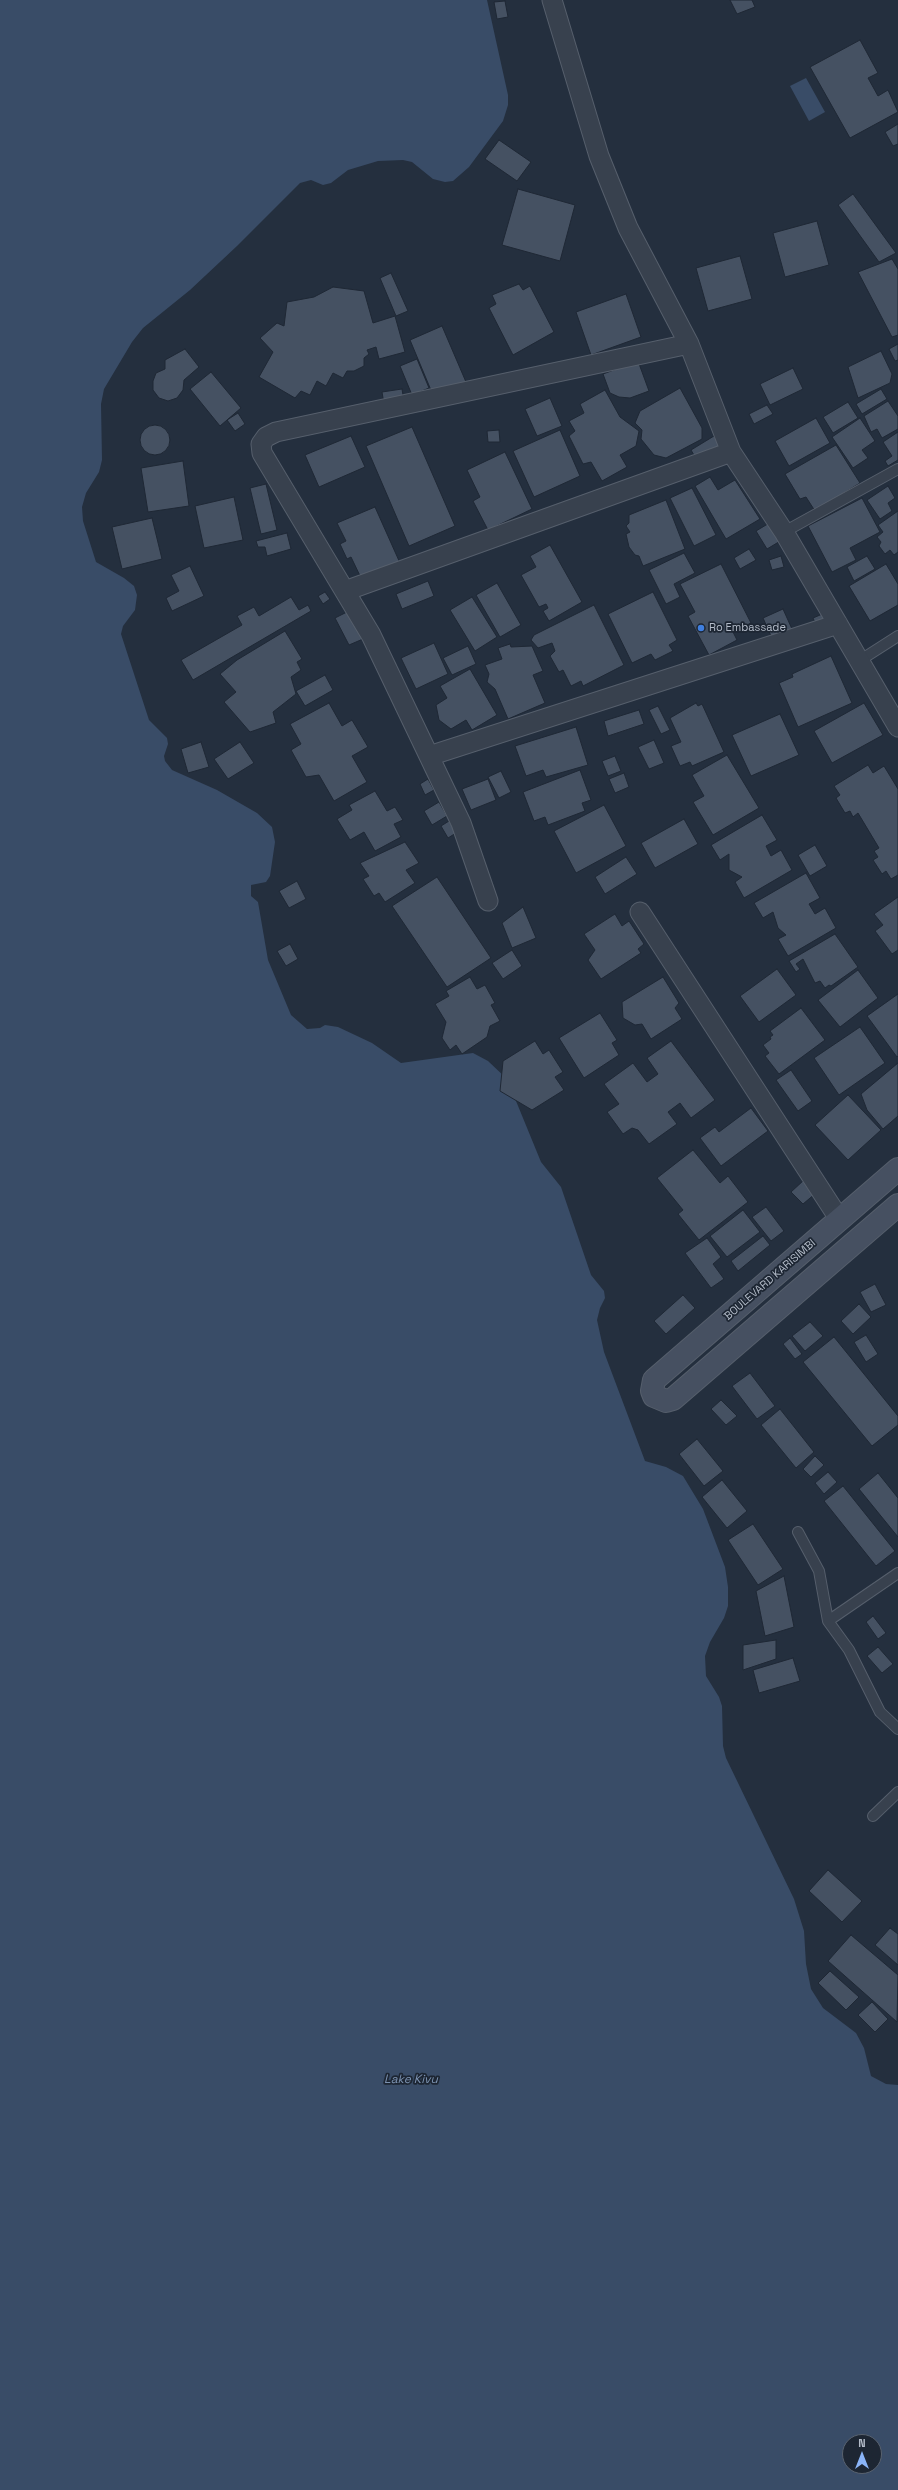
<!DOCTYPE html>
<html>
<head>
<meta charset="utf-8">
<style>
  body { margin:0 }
  #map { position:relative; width:898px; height:2490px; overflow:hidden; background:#242f3e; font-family:"Space Grotesk",sans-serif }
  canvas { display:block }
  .north { position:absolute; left:842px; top:2434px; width:40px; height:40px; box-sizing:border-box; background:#1d2633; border:1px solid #59626f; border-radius:50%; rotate:0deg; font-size:11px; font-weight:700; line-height:16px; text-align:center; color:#b4bcc9 }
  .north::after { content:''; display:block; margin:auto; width:14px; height:18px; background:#8ab4f8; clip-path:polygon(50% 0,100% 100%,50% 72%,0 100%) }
</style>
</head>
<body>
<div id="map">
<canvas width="898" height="2490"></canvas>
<div class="north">N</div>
</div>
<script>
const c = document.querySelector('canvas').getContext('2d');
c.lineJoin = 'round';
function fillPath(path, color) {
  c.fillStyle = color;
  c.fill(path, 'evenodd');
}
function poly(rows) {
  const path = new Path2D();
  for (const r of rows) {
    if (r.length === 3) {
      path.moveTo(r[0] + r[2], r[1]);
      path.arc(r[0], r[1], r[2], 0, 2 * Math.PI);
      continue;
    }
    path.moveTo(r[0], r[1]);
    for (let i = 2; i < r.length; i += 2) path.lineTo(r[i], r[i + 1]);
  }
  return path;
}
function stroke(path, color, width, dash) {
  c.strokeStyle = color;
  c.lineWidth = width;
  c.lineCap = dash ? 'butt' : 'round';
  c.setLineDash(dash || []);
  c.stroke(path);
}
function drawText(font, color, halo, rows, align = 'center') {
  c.font = font + ' "Space Grotesk",sans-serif';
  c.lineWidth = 3.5;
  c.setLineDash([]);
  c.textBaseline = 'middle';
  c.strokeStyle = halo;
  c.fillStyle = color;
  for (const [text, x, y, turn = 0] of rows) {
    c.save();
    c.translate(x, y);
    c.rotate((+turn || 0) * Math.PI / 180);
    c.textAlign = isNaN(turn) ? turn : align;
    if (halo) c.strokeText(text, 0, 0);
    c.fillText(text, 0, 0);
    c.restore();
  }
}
const water = poly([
  [0,0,487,0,508,95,508,105,503,121,469,167,453,181,445,182,433,179,412,162,403,160,378,161,348,170,331,183,323,185,311,180,300,183,237,246,190,290,143,328,132,342,104,389,101,404,102,460,99,472,86,493,82,507,83,521,96,562,124,578,134,586,137,595,135,610,123,626,121,634,149,720,167,738,168,744,164,756,165,761,172,770,217,790,257,813,272,827,275,842,270,876,266,882,251,885,251,896,258,902,268,960,291,1015,307,1029,320,1028,325,1025,338,1027,372,1043,401,1063,473,1053,488,1061,507,1079,541,1162,561,1187,591,1275,604,1291,605,1298,600,1308,597,1320,604,1352,645,1461,666,1467,683,1476,703,1509,725,1567,728,1587,728,1606,724,1618,710,1642,705,1656,706,1676,719,1697,722,1706,723,1746,726,1758,794,1899,804,1931,806,1964,811,1989,823,2008,856,2033,864,2048,871,2076,886,2084,898,2085,898,2490,0,2490],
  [850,2442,874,2442,874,2466,850,2466],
  [806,78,825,112,809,121,790,86]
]);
const building = poly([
  [730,0,752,0,755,7,737,14,730,0],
  [505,1,508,17,497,19,494,2,505,1],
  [860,40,878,73,868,78,878,96,888,90,898,112,850,138,810,67,860,40],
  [898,124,898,144,893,146,885,132,898,124],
  [499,140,531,162,517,181,485,159,499,140],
  [518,189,575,205,560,261,502,245,518,189],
  [853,194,896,253,879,262,838,205,853,194],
  [817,221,829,265,785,277,773,233,817,221],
  [740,256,752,299,708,311,696,268,740,256],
  [892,259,898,269,898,335,892,337,858,272,892,259],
  [391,273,408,311,396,316,380,278,391,273],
  [519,284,523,290,530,286,554,332,513,355,489,308,496,304,492,295,519,284],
  [333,287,364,291,373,323,395,316,405,352,379,359,376,347,367,350,369,354,364,358,364,366,354,371,347,371,343,378,333,373,326,386,317,381,310,395,301,391,295,398,259,377,273,352,260,338,277,323,284,326,287,302,314,297,333,287],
  [626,294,641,337,591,355,576,312,626,294],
  [442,326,466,382,433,395,410,340,442,326],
  [898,344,898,360,895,361,889,349,898,344],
  [185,349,199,367,184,380,183,390,177,398,168,401,159,398,153,390,153,381,156,373,165,369,165,360,185,349],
  [881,351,892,374,890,383,858,398,848,367,881,351],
  [417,359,429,388,412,395,400,366,417,359],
  [638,361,649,391,630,398,619,397,610,393,603,374,638,361],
  [793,368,803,389,770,405,760,384,793,368],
  [211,372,241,408,220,426,190,389,211,372],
  [680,388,702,428,702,439,666,458,654,455,641,439,642,430,635,423,640,411,680,388],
  [402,389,404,401,384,404,382,392,402,389],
  [881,389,887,399,862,414,856,404,881,389],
  [605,390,620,417,639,431,636,446,620,455,627,467,602,481,591,462,583,464,569,436,575,431,569,421,584,413,580,404,605,390],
  [550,398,562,426,537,436,525,409,550,398],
  [888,401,898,416,898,429,882,438,877,429,871,432,864,416,888,401],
  [848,402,858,418,833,433,823,417,848,402],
  [767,405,773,414,754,424,749,414,767,405],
  [238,413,245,424,235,431,227,420,238,413],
  [816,418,830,443,789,466,775,441,816,418],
  [860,418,875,441,862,450,868,458,853,468,832,437,860,418],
  [155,440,15],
  [412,427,455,526,409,546,366,446,412,427],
  [499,430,500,442,488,442,487,431,499,430],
  [560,430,580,476,534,497,513,451,560,430],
  [898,432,898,460,888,466,885,461,892,456,883,442,898,432],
  [351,436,365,467,319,487,305,455,351,436],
  [714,436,721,448,698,462,691,450,714,436],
  [836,445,860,483,815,511,806,497,800,499,785,474,836,445],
  [505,452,532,509,488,530,473,501,480,497,467,470,505,452],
  [183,461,189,506,148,512,141,468,183,461],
  [710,477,718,490,735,480,760,519,726,539,695,486,710,477],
  [266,484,277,530,261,534,250,488,266,484],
  [888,486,895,498,888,503,892,511,880,519,867,500,888,486],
  [692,488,716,535,694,546,670,498,692,488],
  [234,497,243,540,204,548,195,506,234,497],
  [862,498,880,532,850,548,856,560,832,572,808,526,862,498],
  [666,500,685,549,643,566,639,556,635,555,629,547,626,534,630,532,626,526,629,523,629,515,666,500],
  [375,507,400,563,362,580,351,557,347,559,340,544,346,541,337,523,375,507],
  [898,511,898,552,894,555,890,550,885,554,879,546,881,542,877,537,883,532,878,525,898,511],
  [152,518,162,559,122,569,112,527,152,518],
  [771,522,782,540,767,549,756,531,771,522],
  [287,533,291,549,267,556,265,547,258,547,256,541,287,533],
  [550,545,582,602,549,621,543,611,548,608,546,604,539,607,521,575,536,567,530,556,550,545],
  [749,549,756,560,740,569,734,558,749,549],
  [684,553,695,573,674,584,680,597,666,604,649,570,684,553],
  [781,556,784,567,772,570,769,560,781,556],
  [867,556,875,569,854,581,847,567,867,556],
  [721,564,751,623,733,632,737,640,709,655,688,616,695,612,680,584,721,564],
  [886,564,898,584,898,605,870,621,849,586,886,564],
  [190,566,204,596,172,611,166,598,179,591,171,575,190,566],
  [428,581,434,596,402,609,396,594,428,581],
  [497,583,521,625,500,637,476,595,497,583],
  [325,592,330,599,323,604,318,596,325,592],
  [653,592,677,640,669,645,673,651,655,660,651,654,632,663,608,614,653,592],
  [291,597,299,610,308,605,311,611,193,680,181,660,242,625,237,616,254,607,259,616,291,597],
  [472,597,497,637,475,651,450,610,472,597],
  [594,605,624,665,583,686,581,681,571,686,563,670,559,672,550,656,555,651,552,643,538,648,531,640,534,635,594,605],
  [783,609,792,629,772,638,763,618,783,609],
  [349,611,363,639,349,645,335,618,349,611],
  [827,612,831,621,817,627,813,618,827,612],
  [285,631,302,659,297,662,301,670,291,677,296,694,273,712,276,723,250,732,224,702,236,692,220,674,237,660,285,631],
  [434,643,448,674,416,689,401,658,434,643],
  [510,644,511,647,532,646,543,671,533,675,545,703,508,719,495,689,487,682,489,674,485,665,502,659,498,648,510,644],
  [468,646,476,664,452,675,443,658,468,646],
  [831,656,852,703,798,727,779,683,793,677,792,674,831,656],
  [470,669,497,715,472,730,466,720,451,729,439,720,436,705,447,698,440,686,470,669],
  [325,675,333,690,305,706,296,691,325,675],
  [329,703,342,726,352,720,368,747,352,756,367,782,334,801,319,775,306,777,291,750,301,744,290,724,329,703],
  [696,703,698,706,702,704,724,752,692,766,690,762,680,766,671,746,681,742,670,718,696,703],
  [864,703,883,735,832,763,814,731,864,703],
  [658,706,670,730,661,734,649,710,658,706],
  [639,710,644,724,608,736,604,721,639,710],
  [780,714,799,755,751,776,732,735,780,714],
  [576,727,588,765,546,777,543,770,526,776,515,746,576,727],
  [654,740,664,763,649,769,638,747,654,740],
  [201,742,209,767,188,773,181,749,201,742],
  [240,742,254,763,228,779,214,759,240,742],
  [727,755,759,808,713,835,693,802,704,796,692,775,727,755],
  [615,756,621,771,608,776,602,761,615,756],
  [868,765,873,773,884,766,898,789,898,875,891,879,886,871,882,874,873,860,878,857,874,851,879,848,858,813,853,817,850,811,845,813,836,798,840,795,834,786,868,765],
  [580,770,591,800,582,803,585,811,548,825,545,817,534,821,523,792,580,770],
  [501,771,511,792,499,798,488,777,501,771],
  [624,773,629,787,615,793,609,779,624,773],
  [428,779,434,790,425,795,420,784,428,779],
  [488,779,496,800,471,810,462,789,488,779],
  [375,791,387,811,395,807,403,820,394,824,401,837,375,851,364,832,350,840,337,819,352,810,349,805,375,791],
  [439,802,447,816,432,825,424,811,439,802],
  [604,805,626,846,576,873,554,831,604,805],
  [762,815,777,840,766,846,771,856,781,850,792,870,744,898,735,882,742,877,729,870,729,854,720,860,711,845,762,815],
  [684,819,698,844,655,868,641,843,684,819],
  [449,821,456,833,448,838,441,826,449,821],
  [405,842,419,863,406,870,415,883,385,902,379,893,374,896,363,879,369,876,360,863,405,842],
  [815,845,827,866,810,876,798,855,815,845],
  [626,857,637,874,605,894,595,877,626,857],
  [806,873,820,898,809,904,815,914,825,908,836,928,788,956,778,939,786,935,778,928,773,912,763,918,754,903,806,873],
  [437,877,491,958,447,987,392,906,437,877],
  [297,881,306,899,289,908,279,891,297,881],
  [898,897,898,950,892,954,875,931,883,925,874,914,898,897],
  [523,907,536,938,512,948,502,923,523,907],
  [615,914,622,926,629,921,644,944,638,949,641,953,601,979,588,960,595,950,584,934,615,914],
  [835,934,858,967,831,986,829,985,825,988,820,981,815,983,803,959,796,964,800,969,796,972,789,961,835,934],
  [290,944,298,959,286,966,277,951,290,944],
  [512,950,522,966,503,979,492,963,512,950],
  [777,969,796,995,759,1022,740,996,777,969],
  [858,970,878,998,840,1027,818,1000,858,970],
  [470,977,477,989,485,985,495,1003,491,1005,500,1021,490,1026,487,1037,462,1054,456,1045,450,1050,442,1038,446,1022,435,1004,449,996,446,991,470,977],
  [663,977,679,1003,675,1008,682,1019,651,1039,642,1024,635,1025,623,1018,622,1002,663,977],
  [898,994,898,1056,897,1057,867,1016,898,994],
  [801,1008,825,1040,779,1074,765,1056,769,1053,763,1045,771,1039,770,1037,773,1035,770,1031,801,1008],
  [600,1013,617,1040,612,1043,619,1055,584,1078,559,1038,600,1013],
  [860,1027,885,1063,839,1095,814,1058,860,1027],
  [535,1041,543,1054,549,1050,563,1072,555,1077,564,1090,532,1110,500,1091,503,1061,535,1041],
  [671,1041,715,1100,691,1118,680,1103,668,1112,677,1124,649,1144,638,1130,632,1128,623,1134,607,1112,619,1104,604,1084,633,1063,647,1082,658,1074,647,1058,671,1041],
  [898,1063,898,1116,883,1129,867,1110,861,1094,898,1063],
  [791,1070,812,1101,798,1111,776,1080,791,1070],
  [848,1095,881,1130,848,1160,815,1125,848,1095],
  [751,1108,768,1131,721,1166,700,1138,715,1127,719,1132,751,1108],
  [693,1150,720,1183,728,1176,748,1202,699,1240,678,1214,683,1210,657,1178,693,1150],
  [804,1180,816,1193,803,1204,791,1192,804,1180],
  [766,1207,784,1231,771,1241,752,1217,766,1207],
  [743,1210,760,1232,727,1257,710,1236,743,1210],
  [763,1236,770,1245,738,1271,731,1261,763,1236],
  [707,1238,721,1257,713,1264,724,1279,711,1288,685,1253,707,1238],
  [875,1284,886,1305,871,1312,860,1292,875,1284],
  [683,1295,695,1308,666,1334,654,1321,683,1295],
  [859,1304,871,1317,853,1334,841,1321,859,1304],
  [810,1322,823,1336,805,1351,792,1336,810,1322],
  [866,1335,878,1354,866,1362,854,1342,866,1335],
  [834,1337,898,1416,898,1425,872,1446,803,1362,834,1337],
  [790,1338,802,1354,795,1359,783,1344,790,1338],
  [750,1373,775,1406,757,1419,732,1386,750,1373],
  [721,1400,737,1416,726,1425,711,1409,721,1400],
  [780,1409,814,1452,796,1468,761,1425,780,1409],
  [697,1439,723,1471,704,1486,679,1454,697,1439],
  [815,1456,824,1465,811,1477,803,1469,815,1456],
  [828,1472,837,1482,824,1494,815,1483,828,1472],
  [878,1473,898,1498,898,1537,859,1489,878,1473],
  [722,1480,747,1511,727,1528,702,1497,722,1480],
  [843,1486,895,1551,876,1566,824,1501,843,1486],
  [753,1524,783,1569,758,1585,728,1540,753,1524],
  [784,1576,794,1627,765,1636,756,1591,784,1576],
  [873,1616,886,1633,878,1639,866,1622,873,1616],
  [776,1640,776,1659,743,1670,743,1645,776,1640],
  [878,1647,893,1664,882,1673,867,1656,878,1647],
  [793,1658,800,1681,759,1693,753,1670,793,1658],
  [828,1870,862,1901,842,1922,809,1891,828,1870],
  [890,1928,898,1934,898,1965,875,1945,890,1928],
  [851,1935,898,1975,897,2022,828,1961,851,1935],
  [830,1971,859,1997,846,2010,818,1983,830,1971],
  [872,2002,888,2019,875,2032,858,2015,872,2002]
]);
const lane = poly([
  [784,532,898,469],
  [859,661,898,636],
  [798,1532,819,1571,828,1621,849,1650,880,1712,898,1729],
  [828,1621,898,1573],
  [873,1816,898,1792]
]);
const street = poly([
  [552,0,599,156,628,228,689,344,731,452,784,532,898,727],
  [345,591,731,452],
  [429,756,838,624],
  [488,901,461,823,371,635,262,453,261,444,266,437,276,432,689,344],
  [640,912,840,1220]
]);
const secondary = poly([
  [898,1169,654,1380,652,1391,654,1396,666,1401,673,1399,898,1205]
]);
const markers = [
  [701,628,4,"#3f7fe0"]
];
const poiNames = [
  ["Ro Embassade",709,628]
];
const streetNames = [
  ["BOULEVARD KARISIMBI",770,1280,-41]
];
const waterNames = [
  ["Lake Kivu",411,2080]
];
fillPath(water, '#394c67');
fillPath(building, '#455162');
stroke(building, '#1f2835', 1);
stroke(lane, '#565f6c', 12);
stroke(street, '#565f6c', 21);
stroke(secondary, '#565f6c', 24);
stroke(lane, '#38414e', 10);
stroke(street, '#38414e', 19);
stroke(secondary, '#465061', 22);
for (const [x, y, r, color] of markers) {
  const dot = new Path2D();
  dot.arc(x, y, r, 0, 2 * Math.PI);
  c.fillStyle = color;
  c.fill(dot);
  stroke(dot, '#1d2633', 1.5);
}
drawText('11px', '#b4bcc9', '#1d2633', poiNames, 'left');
drawText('11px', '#b4bcc9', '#1d2633', streetNames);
drawText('italic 12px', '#7c92b1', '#1d2633', waterNames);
</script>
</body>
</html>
